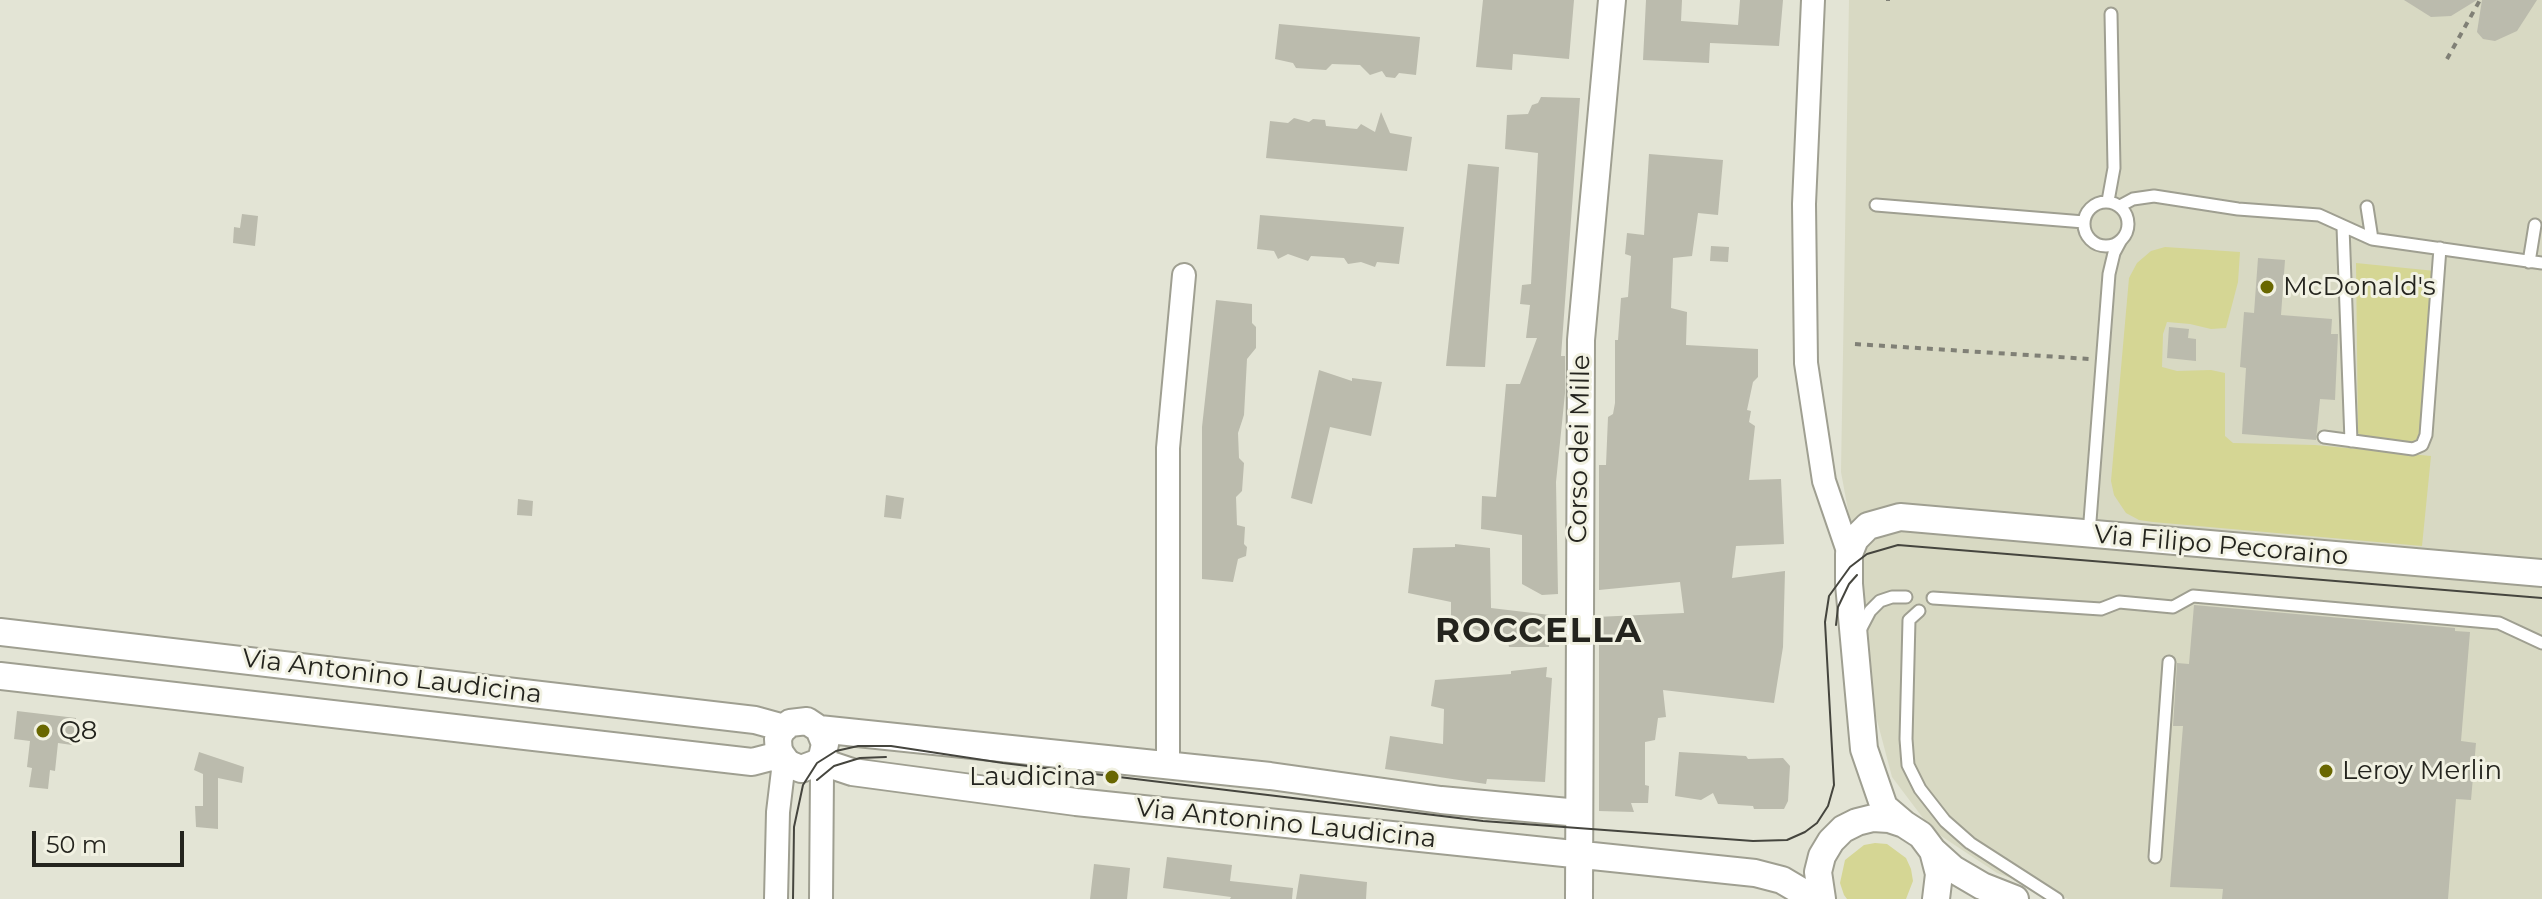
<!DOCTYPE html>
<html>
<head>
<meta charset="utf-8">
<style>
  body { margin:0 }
  #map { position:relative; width:2542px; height:899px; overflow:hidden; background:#e3e4d5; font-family:Montserrat,sans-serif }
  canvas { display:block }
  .scale { position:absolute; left:32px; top:831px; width:152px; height:36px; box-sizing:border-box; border:4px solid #24241e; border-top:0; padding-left:10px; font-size:24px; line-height:28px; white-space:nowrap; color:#24241e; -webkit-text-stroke:6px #f1f1e2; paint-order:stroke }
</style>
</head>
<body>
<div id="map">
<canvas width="2542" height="899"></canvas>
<div class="scale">50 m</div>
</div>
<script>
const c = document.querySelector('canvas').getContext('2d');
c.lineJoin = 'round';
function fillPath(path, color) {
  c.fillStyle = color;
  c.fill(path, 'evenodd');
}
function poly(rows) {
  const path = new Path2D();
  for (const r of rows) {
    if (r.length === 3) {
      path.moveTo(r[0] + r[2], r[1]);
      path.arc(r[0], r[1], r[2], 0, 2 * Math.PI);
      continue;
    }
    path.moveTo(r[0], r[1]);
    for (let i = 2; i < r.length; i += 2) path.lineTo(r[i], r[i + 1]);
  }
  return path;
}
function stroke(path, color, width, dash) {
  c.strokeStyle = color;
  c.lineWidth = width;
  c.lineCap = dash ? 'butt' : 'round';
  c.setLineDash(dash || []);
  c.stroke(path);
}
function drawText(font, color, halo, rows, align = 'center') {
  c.font = font + ' Montserrat,sans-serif';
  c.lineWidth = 6;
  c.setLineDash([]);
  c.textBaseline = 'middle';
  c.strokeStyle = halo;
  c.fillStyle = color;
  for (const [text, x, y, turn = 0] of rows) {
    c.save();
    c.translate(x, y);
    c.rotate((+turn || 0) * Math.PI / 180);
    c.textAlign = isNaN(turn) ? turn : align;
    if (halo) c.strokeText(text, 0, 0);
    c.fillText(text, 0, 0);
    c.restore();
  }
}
const built = poly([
  [1849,0,2542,0,2542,899,2068,899,1997,873,1932,830,1892,777,1873,705,1866,608,1841,472]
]);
const green = poly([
  [2165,247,2240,252,2238,282,2226,328,2211,329,2190,324,2167,322,2163,334,2162,367,2177,371,2211,370,2225,373,2225,436,2233,443,2315,445,2431,456,2422,546,2153,522,2139,520,2126,513,2114,495,2111,481,2129,278,2137,263,2151,251],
  [2356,263,2435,271,2420,435,2413,443,2363,437,2358,433],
  [1875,843,1887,844,1906,858,1911,869,1913,881,1906,899,1847,899,1844,895,1840,883,1845,860,1864,845]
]);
const building = poly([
  [1483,0,1574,0,1569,59,1513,54,1512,70,1476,67],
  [1646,0,1682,0,1681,21,1738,25,1740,0,1783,0,1779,46,1710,43,1709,63,1643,60],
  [2404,0,2477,0,2451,16,2431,17],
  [2482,0,2537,0,2517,31,2495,41,2483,39,2477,32],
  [1279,24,1420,37,1416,75,1399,73,1395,78,1386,77,1382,71,1370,75,1360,65,1332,64,1326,70,1296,68,1293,63,1275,59],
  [1541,97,1580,98,1561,356,1565,356,1565,393,1556,482,1558,594,1542,595,1522,584,1522,535,1481,529,1482,496,1496,497,1506,384,1520,384,1537,338,1526,338,1530,305,1520,304,1522,285,1531,284,1538,153,1505,149,1507,115,1528,114,1532,105,1538,103],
  [1381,112,1390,133,1412,137,1407,171,1266,158,1270,121,1288,123,1294,118,1309,122,1313,119,1325,120,1326,126,1357,129,1361,124,1375,132],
  [1649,154,1723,160,1718,215,1698,213,1692,256,1673,258,1671,308,1687,312,1686,345,1758,349,1758,377,1753,382,1747,410,1751,411,1749,422,1755,426,1749,480,1781,479,1784,544,1736,546,1732,578,1785,571,1783,647,1774,703,1663,690,1666,717,1658,718,1655,740,1645,742,1645,785,1649,786,1648,803,1631,803,1634,812,1599,811,1599,627,1596,626,1596,617,1684,613,1680,582,1599,590,1599,465,1606,465,1608,417,1613,414,1615,403,1615,340,1618,340,1621,298,1628,297,1631,256,1625,254,1627,233,1644,235],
  [1468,164,1499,167,1485,367,1446,366],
  [242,214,258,216,255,246,233,243,234,227,240,228],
  [1260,215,1404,227,1399,264,1377,262,1375,267,1361,262,1348,264,1344,258,1311,256,1308,261,1288,254,1278,259,1274,251,1257,249],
  [1711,246,1729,247,1728,262,1710,261],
  [2258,258,2285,260,2281,315,2332,319,2331,334,2338,334,2335,400,2320,399,2316,440,2242,434,2246,368,2240,367,2244,312,2254,313],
  [1216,300,1252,304,1252,323,1256,327,1256,348,1247,359,1244,415,1238,433,1239,458,1244,463,1242,491,1236,497,1237,525,1245,527,1244,544,1247,547,1246,556,1238,559,1233,582,1202,579,1202,427],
  [2169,327,2189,329,2188,338,2196,339,2196,361,2167,358],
  [1319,370,1352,381,1352,378,1382,382,1371,436,1330,427,1312,504,1291,498],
  [886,495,904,498,901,519,884,517],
  [518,499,533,501,532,516,517,515],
  [1455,544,1490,548,1491,608,1550,615,1549,647,1509,647,1508,642,1451,620,1451,602,1408,593,1413,548,1455,547],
  [2194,605,2455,628,2455,631,2470,632,2461,741,2476,743,2471,800,2456,799,2448,899,2222,899,2223,889,2170,887,2183,726,2173,726,2177,663,2189,664],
  [1547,667,1546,677,1552,678,1545,782,1487,779,1486,784,1385,769,1390,736,1443,744,1444,709,1431,706,1435,680,1511,674,1511,671],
  [17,711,76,718,72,745,58,743,55,771,50,770,48,789,29,787,32,768,27,767,30,741,14,739],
  [199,752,244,767,242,783,218,778,218,829,196,827,195,806,203,806,203,774,194,770],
  [1679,752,1746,756,1748,759,1783,758,1790,766,1788,801,1784,809,1754,809,1753,806,1718,804,1713,793,1701,800,1675,796],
  [1167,857,1232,865,1230,881,1293,888,1292,899,1230,899,1231,897,1163,888],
  [1094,864,1130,868,1127,899,1090,899],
  [1300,874,1367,882,1366,899,1296,899]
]);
const path = poly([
  [1888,0,1888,1],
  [2447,59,2480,0],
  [1855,344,2090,359]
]);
const service = poly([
  [2108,201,2114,168,2111,14],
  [2106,224,22],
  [1876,205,2084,222],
  [2120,206,2133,199,2154,196,2238,209,2319,215,2372,239,2542,263],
  [2367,207,2372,239],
  [2343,227,2351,441],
  [2529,262,2535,225],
  [2324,437,2413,449,2422,445,2426,435,2440,248],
  [2089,534,2109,274,2114,253,2121,240],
  [1933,598,2101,609,2119,602,2173,607,2193,596,2499,623,2542,643],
  [1919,611,1909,620,1906,739,1908,765,1920,789,1945,821,1970,843,2057,899],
  [1859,632,1870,611,1880,601,1892,597,1906,597],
  [2155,857,2169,662]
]);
const minor = poly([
  [1813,0,1804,204,1806,363,1824,481,1849,554],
  [817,763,822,774,821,899],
  [1168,765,1168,448,1184,275],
  [776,899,778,812,784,762]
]);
const tertiary = poly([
  [0,632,755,720,784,728],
  [0,676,752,762,779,755,778,739,781,731,790,723,807,721,819,729,825,744,822,757,817,763,801,769,784,762],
  [819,729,1270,776,1441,800,1579,813],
  [819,761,852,772,1076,802,1755,873,1782,880,1814,899],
  [1904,824,1884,807,1864,749,1849,584,1849,554,1855,539,1868,526,1900,517,2542,573],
  [1933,851,1953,869,1982,886,2015,899],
  [1579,899,1581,340,1612,0],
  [1822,899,1818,872,1822,856,1831,841,1843,829,1857,822,1873,818,1889,819,1904,824,1921,835,1933,851,1939,874,1936,899]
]);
const secondary = poly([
  [779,755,784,762]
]);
const tram = poly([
  [1836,625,1838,607,1849,584,1857,575],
  [817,780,834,766,860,758,886,757],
  [793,899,794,827,803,785,817,763,836,751,858,746,891,746,1003,763,1483,821,1753,841,1787,840,1805,832,1817,823,1828,806,1834,785,1825,622,1829,596,1850,567,1867,554,1898,545,2542,598]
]);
const markers = [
  [2267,287,8,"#696700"],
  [43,731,8,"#696700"],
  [2326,771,8,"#696700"],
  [1112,777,8,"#696700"]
];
const poiNames = [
  ["McDonald's",2283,287],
  ["Q8",59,731],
  ["Leroy Merlin",2342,771],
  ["Laudicina",1096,777,"right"]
];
const streetNames = [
  ["Corso dei Mille",1580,449,-89],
  ["Via Filipo Pecoraino",2221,546,5],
  ["Via Antonino Laudicina",392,677,7],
  ["Via Antonino Laudicina",1286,824,6]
];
const districtNames = [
  ["ROCCELLA",1539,632]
];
fillPath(built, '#d8d9c3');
fillPath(green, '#d5d694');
fillPath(building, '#bbbbad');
stroke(service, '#9f9f91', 15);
stroke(minor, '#9f9f91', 26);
stroke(tertiary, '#9f9f91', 30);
stroke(secondary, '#9f9f91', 34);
stroke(path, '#808076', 4, [6, 6]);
stroke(service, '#fff', 11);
stroke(minor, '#fff', 22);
stroke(tertiary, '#fff', 26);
stroke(secondary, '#fff', 30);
stroke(tram, '#45453e', 2);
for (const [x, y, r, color] of markers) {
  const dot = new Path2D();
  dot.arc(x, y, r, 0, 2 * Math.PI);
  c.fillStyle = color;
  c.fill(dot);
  stroke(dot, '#f1f1e2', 3);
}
drawText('26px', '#24241e', '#f1f1e2', poiNames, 'left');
drawText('26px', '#24241e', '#f1f1e2', streetNames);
c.letterSpacing = '2px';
drawText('bold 34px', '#24241e', '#f1f1e2', districtNames);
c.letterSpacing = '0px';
</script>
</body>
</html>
